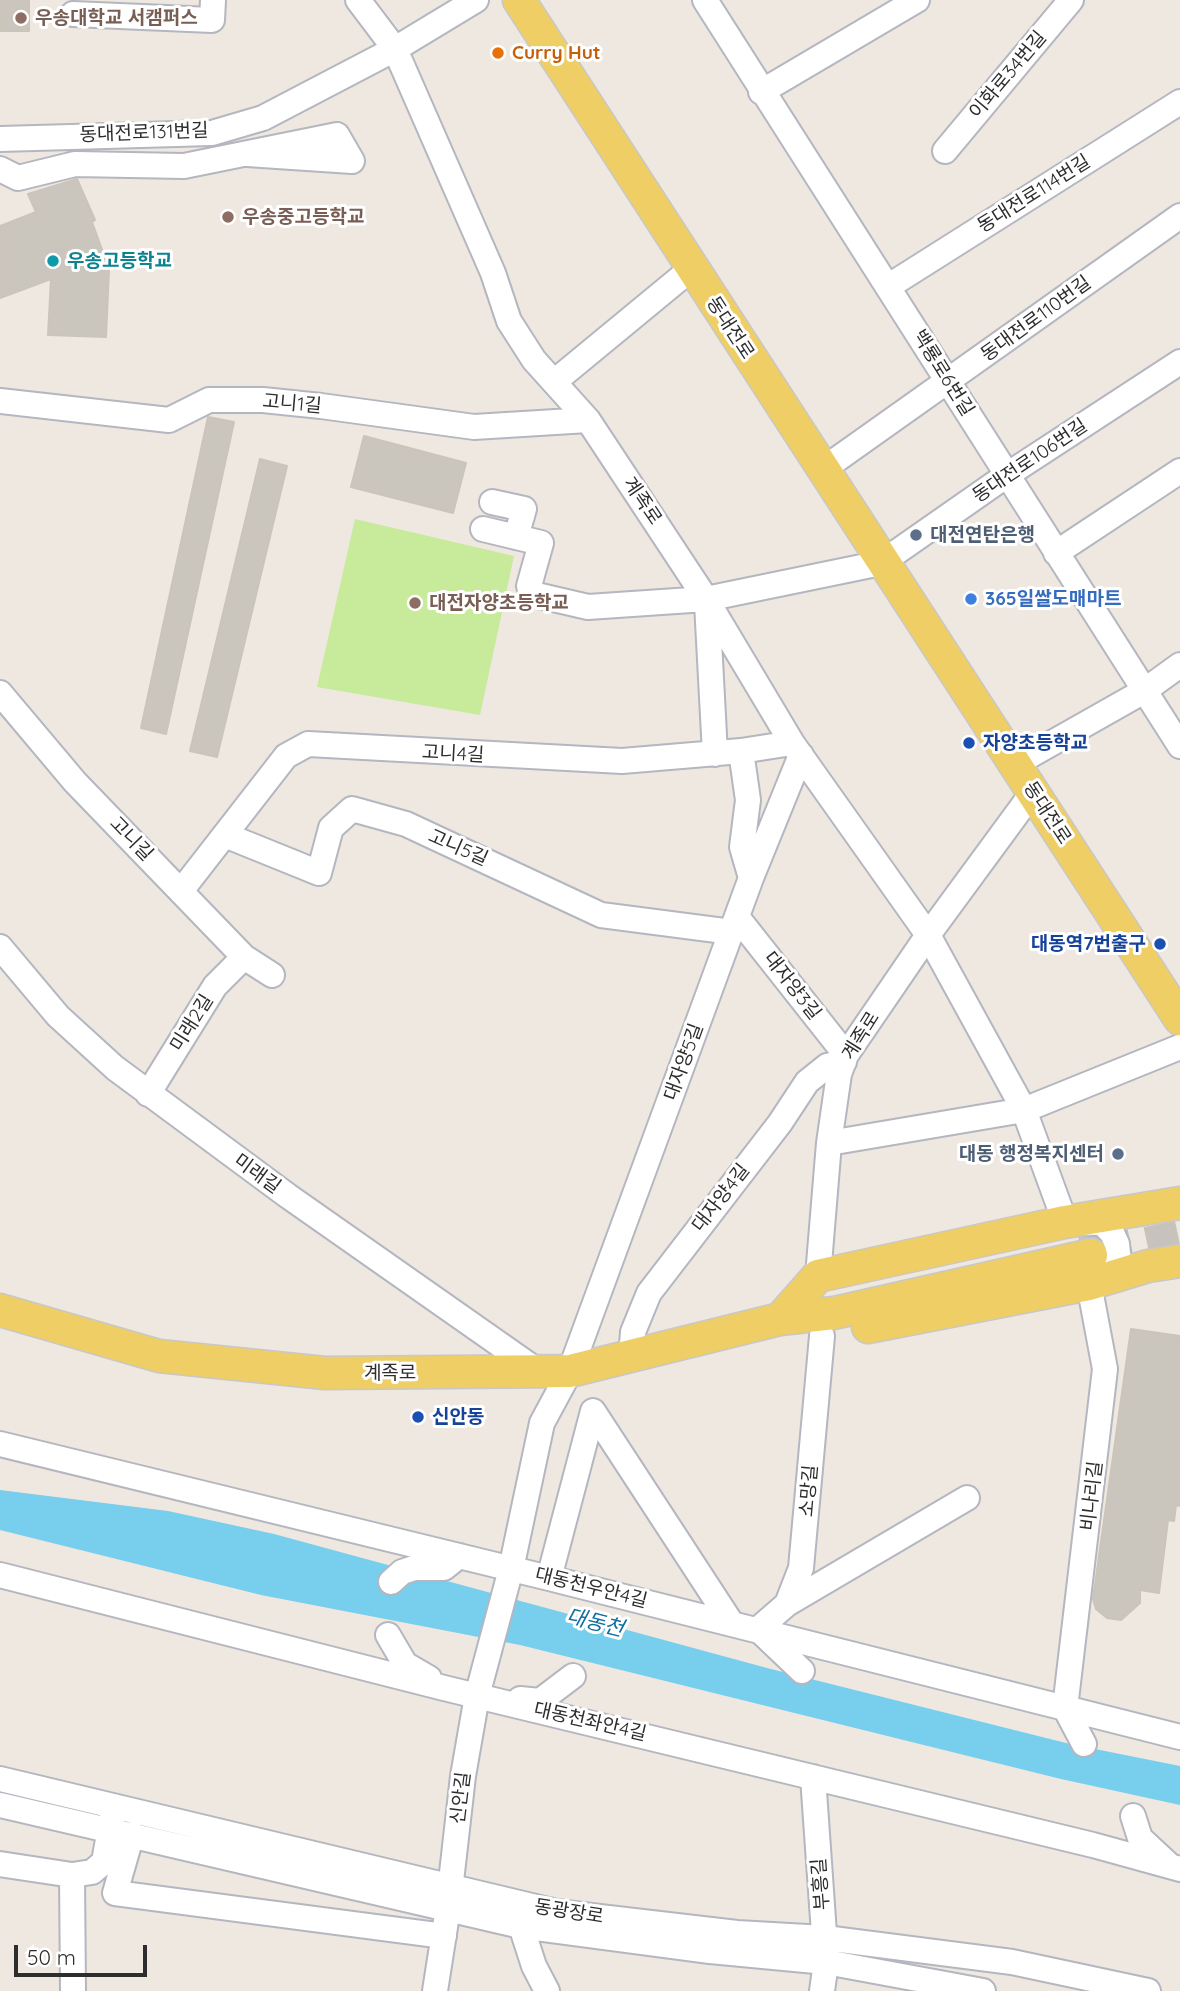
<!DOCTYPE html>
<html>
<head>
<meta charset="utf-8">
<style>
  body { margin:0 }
  #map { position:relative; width:1180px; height:1991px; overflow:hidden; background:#eee8e0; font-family:Quicksand,sans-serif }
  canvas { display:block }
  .scale { position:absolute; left:14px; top:1945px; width:133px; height:32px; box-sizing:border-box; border:4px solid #2d2d2d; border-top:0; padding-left:9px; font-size:21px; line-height:24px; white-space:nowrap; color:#2d2d2d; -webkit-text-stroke:5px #fff; paint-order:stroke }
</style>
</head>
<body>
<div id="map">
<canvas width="1180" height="1991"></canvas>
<div class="scale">50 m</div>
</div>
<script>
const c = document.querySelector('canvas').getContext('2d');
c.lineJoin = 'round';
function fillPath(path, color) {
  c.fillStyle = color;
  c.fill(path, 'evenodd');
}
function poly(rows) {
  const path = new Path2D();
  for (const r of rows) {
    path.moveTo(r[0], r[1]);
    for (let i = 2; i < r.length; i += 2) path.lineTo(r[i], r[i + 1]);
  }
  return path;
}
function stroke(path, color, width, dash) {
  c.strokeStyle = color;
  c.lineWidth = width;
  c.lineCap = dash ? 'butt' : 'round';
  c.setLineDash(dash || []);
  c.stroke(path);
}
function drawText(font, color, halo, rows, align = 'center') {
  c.font = font + ' Quicksand,"Noto Sans KR",sans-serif';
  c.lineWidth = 6;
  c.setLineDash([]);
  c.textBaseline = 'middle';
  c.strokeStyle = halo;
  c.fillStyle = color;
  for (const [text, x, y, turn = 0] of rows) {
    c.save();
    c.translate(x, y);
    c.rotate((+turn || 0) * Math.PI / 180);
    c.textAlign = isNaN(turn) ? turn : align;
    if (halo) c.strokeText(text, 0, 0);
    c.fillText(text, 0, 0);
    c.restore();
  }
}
const pitch = poly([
  [355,519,514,556,480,715,317,687]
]);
const water = poly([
  [0,1490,168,1511,274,1534,767,1668,1070,1744,1180,1766,1180,1805,1061,1779,520,1645,261,1595,0,1530]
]);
const building = poly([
  [0,0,29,0,29,31,0,31,0,0],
  [77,179,95,220,92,222,109,269,106,337,48,335,51,279,0,298,0,226,36,212,28,194,77,179],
  [208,417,234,422,166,734,141,728,208,417],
  [364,436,466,463,453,513,351,487,364,436],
  [260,459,287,466,217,757,190,751,260,459],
  [1131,1329,1180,1336,1180,1506,1176,1505,1174,1521,1168,1520,1159,1593,1140,1590,1140,1603,1121,1620,1107,1618,1096,1609,1093,1599,1131,1329]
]);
const majorTunnel = poly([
  [1078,1236,1127,1226],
  [1100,1253,1180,1236]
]);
const minor = poly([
  [358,0,395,49,493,273,509,321,534,360,588,420,706,599,792,743,928,935,1024,1110,1065,1222,1102,1223,1112,1233,1117,1244,1119,1262,1111,1271,1089,1284,1105,1369,1065,1708,1084,1744],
  [705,0,1180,746],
  [73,14,212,20,213,0],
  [761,92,917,0],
  [0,139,212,133,263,118,395,49,476,0],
  [945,151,1071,0],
  [0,169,18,178,75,164,184,166,337,135,352,161,247,154],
  [889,286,1180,102],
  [554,382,691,269],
  [0,401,169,420,209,400,263,400,321,406,474,427,588,420],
  [822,470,1180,216],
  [492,502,524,509,516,537],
  [483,529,541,543,529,586,532,594,588,607,706,599,881,563,1007,475,1180,362],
  [1056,553,1180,471],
  [707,603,715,754],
  [0,693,75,782,244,957,272,975],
  [741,751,748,800,742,847,751,878],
  [1015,764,1144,691,1180,665],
  [225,835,319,873,331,828,352,809,406,824,601,915,732,932],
  [181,891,286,756,308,744,622,761,741,751,792,743],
  [737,917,846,1055],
  [0,947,58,1016,115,1068,288,1196,539,1372],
  [148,1094,215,986,244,957],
  [829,1143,1024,1110,1180,1047],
  [818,1276,829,1143,839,1074,846,1055,928,935,1033,792],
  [631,1357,633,1332,649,1293,780,1123,807,1082,827,1066,844,1062],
  [0,1444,549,1578,1180,1737],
  [0,1575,444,1688,1093,1845,1180,1869],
  [549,1578,593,1411,732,1624],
  [391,1582,402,1572,414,1568,444,1568,459,1556],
  [787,1604,967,1498],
  [757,1630,787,1604,801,1568,822,1336],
  [761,1632,802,1671],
  [388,1635,405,1664,429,1678],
  [520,1699,540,1701,573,1676],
  [813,1777,826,1962,822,1991],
  [0,1779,557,1912,737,1933,825,1938,1012,1962,1148,1991],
  [0,1805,521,1926,710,1951,826,1962,983,1991],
  [1133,1816,1140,1838,1168,1864],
  [132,1834,115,1893,444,1936],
  [0,1864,72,1875,92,1872,104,1862,113,1812],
  [72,1875,73,1991],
  [521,1926,534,1966,547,1991],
  [435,1991,448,1908,463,1776,477,1696,511,1569,542,1423,570,1371,751,878,801,755]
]);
const major = poly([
  [519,0,1180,1019],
  [0,1310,159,1356,325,1373,570,1371,780,1319,834,1313,1091,1255],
  [780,1319,818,1276,1065,1222,1180,1203],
  [868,1327,1089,1284,1148,1266,1180,1261]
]);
const markers = [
  [21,18,7,"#8d6e63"],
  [498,53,7,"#e8710a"],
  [228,217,7,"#8d6e63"],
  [53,261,7,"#0f9aa8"],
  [916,535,7,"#5c6f8a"],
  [971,599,7,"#3f7fe0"],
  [415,603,7,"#8d6e63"],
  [969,743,7,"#1a4fb4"],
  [1160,944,7,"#1a4fb4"],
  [1118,1154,7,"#5c6f8a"],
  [418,1417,7,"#1a4fb4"]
];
const educationNames = [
  ["우송대학교 서캠퍼스",35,18],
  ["우송중고등학교",242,217],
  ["대전자양초등학교",429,603]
];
const foodNames = [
  ["Curry Hut",512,53]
];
const streetNames = [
  ["이화로34번길",1008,75,-50],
  ["동대전로131번길",144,133,-2],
  ["동대전로114번길",1034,194,-32],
  ["동대전로110번길",1036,319,-36],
  ["동대전로",730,328,57],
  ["백룡로6번길",943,373,58],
  ["고니1길",292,404,5],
  ["동대전로106번길",1030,461,-34],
  ["계족로",642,501,56],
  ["고니4길",453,754,3],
  ["동대전로",1047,813,57],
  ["고니길",131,839,46],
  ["고니5길",458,848,24],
  ["대자양3길",792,986,52],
  ["미래2길",192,1023,-58],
  ["계족로",861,1036,-58],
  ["대자양5길",684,1062,-70],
  ["미래길",257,1174,36],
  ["대자양4길",721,1198,-52],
  ["계족로",390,1373],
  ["소망길",809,1491,-85],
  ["비나리길",1092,1496,-83],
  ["대동천우안4길",591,1588,14],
  ["대동천좌안4길",590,1722,13],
  ["신안길",461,1798,-83],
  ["부흥길",821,1884,-94],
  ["동광장로",569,1912,9]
];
const cultureNames = [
  ["우송고등학교",67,261]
];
const serviceNames = [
  ["대전연탄은행",930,535],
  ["대동 행정복지센터",1104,1154,"right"]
];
const shopNames = [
  ["365일쌀도매마트",985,599]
];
const transitNames = [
  ["자양초등학교",983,743],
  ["대동역7번출구",1146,944,"right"],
  ["신안동",432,1417]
];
const waterNames = [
  ["대동천",595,1623,14]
];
fillPath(pitch, '#c8ea9b');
fillPath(water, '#77ceed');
fillPath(building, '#cac6be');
stroke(building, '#cac4ba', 2);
stroke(majorTunnel, '#c7c3bc', 32, [32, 16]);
stroke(minor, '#b4b6c0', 28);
stroke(major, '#c8c8c8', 35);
stroke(minor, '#fff', 24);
stroke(major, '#eece65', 32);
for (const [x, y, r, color] of markers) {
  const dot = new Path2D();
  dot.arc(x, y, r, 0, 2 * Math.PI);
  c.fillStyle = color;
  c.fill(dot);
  stroke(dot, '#fff', 2.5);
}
drawText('bold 19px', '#785e54', '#fff', educationNames, 'left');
drawText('bold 19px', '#c56008', '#fff', foodNames, 'left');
drawText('19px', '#2d2d2d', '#fff', streetNames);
drawText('bold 19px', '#0d838f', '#fff', cultureNames, 'left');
drawText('bold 19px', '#4e5e75', '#fff', serviceNames, 'left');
drawText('bold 19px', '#366cbe', '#fff', shopNames, 'left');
drawText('bold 19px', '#164399', '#fff', transitNames, 'left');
drawText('italic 21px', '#116e9e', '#fff', waterNames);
</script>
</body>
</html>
